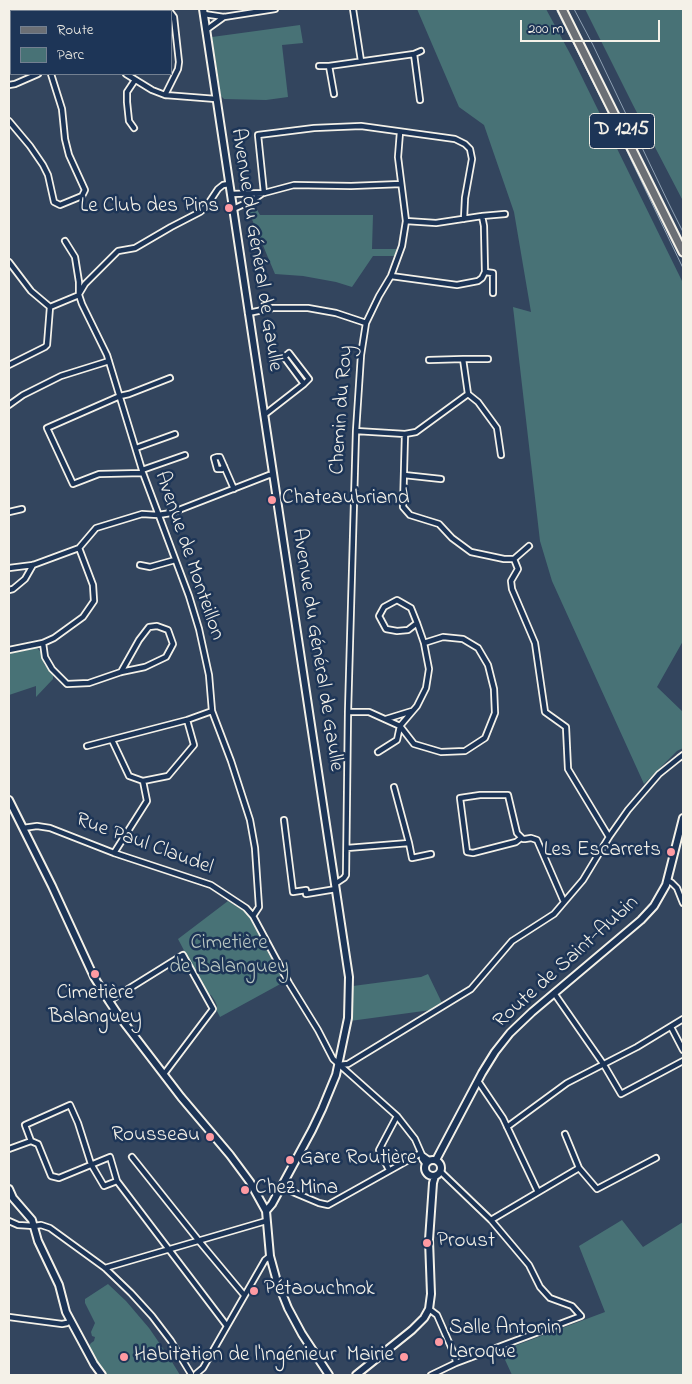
<!DOCTYPE html>
<html>
<head>
<meta charset="utf-8">
<style>
  body { margin:0 }
  #map { position:relative; width:692px; height:1384px; overflow:hidden; background:#33455e; font-family:"Indie Flower",sans-serif }
  canvas { display:block }
  .frame { position:absolute; inset:0; border:10px solid #f4f1e8; pointer-events:none }
  .legend { position:absolute; left:10px; top:10px; width:162px; height:65px; box-sizing:border-box; background:#1d3557; border:1px solid #738091; margin:0; padding:6px 9px; list-style:none; font-size:15px; color:#f4f1e8 }
  .legend li { display:flex; align-items:center; gap:10px; height:25px }
  .legend b { width:25px; border:1px solid #738091 }
  .scale { position:absolute; left:520px; top:20px; width:140px; height:22px; box-sizing:border-box; border:2px solid #f4f1e8; border-top:0; padding-left:6px; font-size:15px; line-height:18px; white-space:nowrap; color:#f4f1e8; -webkit-text-stroke:4px #1d3557; paint-order:stroke }
</style>
</head>
<body>
<div id="map">
<canvas width="692" height="1384"></canvas>
<div class="frame"></div>
<ul class="legend">
<li><b style="height:6px;background:#6b6f75"></b>Route</li>
<li><b style="height:14px;background:#487276"></b>Parc</li>
</ul>
<div class="scale">200 m</div>
</div>
<script>
const c = document.querySelector('canvas').getContext('2d');
c.lineJoin = 'round';
function fillPath(path, color) {
  c.fillStyle = color;
  c.fill(path, 'evenodd');
}
function poly(rows) {
  const path = new Path2D();
  for (const r of rows) {
    if (r.length === 3) {
      path.moveTo(r[0] + r[2], r[1]);
      path.arc(r[0], r[1], r[2], 0, 2 * Math.PI);
      continue;
    }
    path.moveTo(r[0], r[1]);
    for (let i = 2; i < r.length; i += 2) path.lineTo(r[i], r[i + 1]);
  }
  return path;
}
function stroke(path, color, width, dash) {
  c.strokeStyle = color;
  c.lineWidth = width;
  c.lineCap = dash ? 'butt' : 'round';
  c.setLineDash(dash || []);
  c.stroke(path);
}
function drawText(font, color, halo, rows, align = 'center') {
  c.font = font + ' "Indie Flower",sans-serif';
  c.lineWidth = 5;
  c.setLineDash([]);
  c.textBaseline = 'middle';
  c.strokeStyle = halo;
  c.fillStyle = color;
  for (const [text, x, y, turn = 0] of rows) {
    c.save();
    c.translate(x, y);
    c.rotate((+turn || 0) * Math.PI / 180);
    c.textAlign = isNaN(turn) ? turn : align;
    if (halo) c.strokeText(text, 0, 0);
    c.fillText(text, 0, 0);
    c.restore();
  }
}
const green = poly([
  [417,9,546,9,574,61,683,283,683,641,657,687,683,712,683,748,677,751,644,784,552,581,540,541,513,307,531,312,514,212,484,125,459,107],
  [585,9,683,9,683,201,633,105],
  [300,25,303,43,282,45,288,97,266,100,224,99,221,96,212,37],
  [254,204,260,215,373,215,372,249,397,249,395,256,373,256,352,287,336,282,303,276,275,274,248,210],
  [33,647,37,648,42,653,44,664,53,675,53,679,36,697,36,686,9,695,9,654],
  [228,901,247,913,284,982,220,1017,216,1009,217,1006,215,1001,211,995,207,994,178,939],
  [428,974,442,1003,431,1010,350,1021,353,986,421,977],
  [622,1220,643,1247,683,1222,683,1375,512,1375,501,1351,605,1312,579,1246],
  [108,1284,126,1301,149,1328,169,1357,180,1375,107,1375,100,1365,89,1346,91,1343,94,1341,95,1337,92,1336,91,1332,95,1323,85,1303,85,1299]
]);
const stream = poly([
  [556,9,609,114,683,268],
  [574,9,593,45,669,204,683,232]
]);
const street = poly([
  [124,9,125,11],
  [163,9,170,11],
  [353,9,361,61],
  [89,11,96,9,101,10],
  [204,14,224,17,275,9],
  [206,30,224,17],
  [414,54,421,51],
  [319,66,329,66],
  [126,74,152,90,165,95,216,99],
  [9,85,15,84,38,74],
  [334,94,329,66,414,54,420,100],
  [165,95,178,69,179,62,174,17,171,13],
  [9,121,30,146,43,165,48,175,54,202,60,205,82,196,85,190,69,155,65,139,62,109,51,74],
  [134,128,129,121,127,102,127,92,135,80],
  [264,193,258,135,314,128,361,126,455,139,465,144,470,149,472,159,465,198,464,219],
  [231,194,264,193,294,185,351,186,401,184],
  [233,209,253,200,263,193],
  [406,221,436,223,482,216,505,214],
  [65,241,75,257,79,282,79,295,82,304,107,355,143,473,189,596,199,629,209,675,212,711,231,761,250,820,255,848,259,907,253,916],
  [9,262,31,291,50,307,79,295],
  [485,272,493,273,493,293],
  [391,276,457,285,478,281,482,278,485,272,484,226,482,216],
  [79,294,85,284,118,251,135,248,171,227,200,212,206,207,218,189,223,185,229,184],
  [248,313,273,308,308,308,336,313,366,323,379,296,391,276,402,246,406,221,398,157,400,132],
  [463,359,488,359],
  [9,365,45,347,47,345,50,307],
  [468,394,478,402,497,428,501,455],
  [9,405,23,395,61,376,109,361],
  [264,415,268,412,304,384,309,379,289,353,284,357,304,384],
  [356,431,405,434,416,432,468,394,463,359,429,360],
  [405,434,403,507,410,515,439,524,452,538,471,552,504,559,514,559],
  [136,448,175,434],
  [224,466,222,469,217,469,214,458,217,457,220,457,234,489],
  [142,470,185,455],
  [143,473,99,474,73,484,47,428,120,396,129,394,170,378],
  [404,475,441,479],
  [9,512,22,509],
  [529,546,514,559,518,569,511,581,512,589,535,643,545,712,566,727,568,769,609,837],
  [140,565,150,567,175,560],
  [9,568,33,565,79,548],
  [9,590,13,589,25,579,33,565],
  [43,643,45,657,52,669,67,684,89,683,121,672,145,667,166,657,173,644,168,630,157,626,149,627,139,640,121,672],
  [9,650,43,643,54,638,83,617,94,601,93,585,79,548,96,528,142,514,158,515,171,513,269,475,273,475],
  [348,712,369,712,400,726,417,706,426,688,429,669,424,643,417,623,411,608,397,600,384,607,379,616,386,629,397,631,408,630,417,623],
  [386,719,412,711],
  [112,740,129,776,143,781,168,776,194,745,187,720],
  [87,746,187,720,212,711],
  [378,752,397,740,400,726,414,744,441,752,465,751,485,738,495,713,494,689,488,665,478,648,463,639,443,637,424,643],
  [284,820,293,892,306,890,306,894,336,889],
  [23,828,37,826,50,828,114,853,211,885,246,908,253,916,289,983,318,1030,333,1059,397,1116,415,1139,422,1155,422,1159,425,1163],
  [521,838,516,842,473,853,467,852,460,798,480,795,508,795,517,833,523,839,525,839,531,838,537,840,564,902],
  [409,843,412,858,431,854],
  [347,848,409,843,394,787],
  [114,853,147,801,143,781],
  [667,880,672,883,677,888,683,903],
  [335,884,344,878,346,875,348,712,356,431,361,355,366,323],
  [554,993,604,1065,621,1094,683,1061],
  [109,1001,183,955,213,1009,164,1074],
  [671,1027,683,1050],
  [339,1065,348,1064,471,989,512,941,554,914,583,880,609,837,628,810,659,774,679,758,683,755],
  [478,1081,503,1118,538,1192],
  [507,1127,567,1083,637,1047,683,1019],
  [565,1134,579,1168],
  [31,1141,25,1125,70,1105,78,1123,91,1164,104,1186,117,1181],
  [9,1149,31,1141,38,1144,51,1176,59,1178,110,1157,117,1181,227,1326],
  [422,1155,429,1160],
  [132,1157,199,1241,244,1295],
  [389,1170,379,1150,397,1116],
  [281,1187,319,1203,328,1205,421,1153],
  [491,1220,579,1168,597,1189,656,1158],
  [9,1221,18,1225,34,1226,41,1225,50,1228,105,1268,131,1293,152,1316,171,1341,191,1374],
  [105,1268,266,1221],
  [429,1309,437,1315,455,1356,456,1363],
  [9,1317,62,1324,67,1323,70,1321],
  [196,1374,203,1368,265,1260,270,1256],
  [431,1375,456,1363,581,1316,572,1306,550,1298,540,1287,529,1265,491,1220,440,1171]
]);
const secondary = poly([
  [203,9,349,977,348,1018,336,1075,322,1109,312,1130,272,1204,266,1211,270,1256,276,1278,288,1308,302,1334,329,1375],
  [9,800,52,886,94,977,109,1001,119,1016,181,1097,230,1155,250,1182,266,1211],
  [433,1168,8],
  [436,1160,482,1073,495,1052,510,1033,532,1012,641,920,654,906,666,885,683,818],
  [9,1189,13,1198,32,1220,38,1241,59,1285,66,1312,94,1364,102,1375],
  [356,1375,412,1330,424,1318,429,1309,431,1294,429,1240,433,1183,435,1176]
]);
const primary = poly([
  [562,9,683,252]
]);
const markers = [
  [229,208,5,"#ff9aa2"],
  [272,500,5,"#ff9aa2"],
  [671,852,5,"#ff9aa2"],
  [95,974,5,"#ff9aa2"],
  [210,1137,5,"#ff9aa2"],
  [290,1160,5,"#ff9aa2"],
  [245,1190,5,"#ff9aa2"],
  [427,1243,5,"#ff9aa2"],
  [254,1291,5,"#ff9aa2"],
  [439,1342,5,"#ff9aa2"],
  [124,1357,5,"#ff9aa2"],
  [404,1357,5,"#ff9aa2"]
];
const shields = [
  [622,131,65]
];
const shieldNames = [
  ["D 1215",622,131]
];
const poiNames = [
  ["Le Club des Pins",219,208,"right"],
  ["Chateaubriand",282,500],
  ["Les Escarrets",661,852,"right"],
  ["Cimetière",95,995,"center"],
  ["Balanguey",95,1019,"center"],
  ["Rousseau",200,1137,"right"],
  ["Gare Routière",300,1160],
  ["Chez Mina",255,1190],
  ["Proust",437,1243],
  ["Pétaouchnok",264,1291],
  ["Salle Antonin",449,1330],
  ["Laroque",449,1354],
  ["Habitation de l'Ingénieur",134,1357],
  ["Mairie",394,1357,"right"]
];
const streetNames = [
  ["Avenue du Général de Gaulle",255,250,81],
  ["Chemin du Roy",343,410,-86],
  ["Avenue de Monteillon",188,556,71],
  ["Avenue du Général de Gaulle",316,650,81],
  ["Rue Paul Claudel",144,845,20],
  ["Route de Saint-Aubin",567,963,-42]
];
const parkNames = [
  ["Cimetière",229,945],
  ["de Balanguey",229,969]
];
fillPath(green, '#487276');
stroke(stream, '#8fa1b4', 1);
stroke(street, '#f4f1e8', 8);
stroke(secondary, '#f4f1e8', 10);
stroke(primary, '#f4f1e8', 11);
stroke(street, '#1d3557', 4.5);
stroke(secondary, '#1d3557', 6);
stroke(primary, '#6b6f75', 7);
for (const [x, y, r, color] of markers) {
  const dot = new Path2D();
  dot.arc(x, y, r, 0, 2 * Math.PI);
  c.fillStyle = color;
  c.fill(dot);
  stroke(dot, '#1d3557', 2);
}
for (const [x, y, w] of shields) {
  const box = new Path2D();
  box.roundRect(x - w / 2, y - 17.5, w, 35, 4);
  c.fillStyle = '#1d3557';
  c.fill(box);
  stroke(box, '#f4f1e8', 1);
}
drawText('bold 20px', '#f4f1e8', null, shieldNames);
drawText('21px', '#f4f1e8', '#1d3557', poiNames, 'left');
drawText('21px', '#f4f1e8', '#1d3557', streetNames);
drawText('21px', '#b8c5c0', '#1d3557', parkNames);
</script>
</body>
</html>
